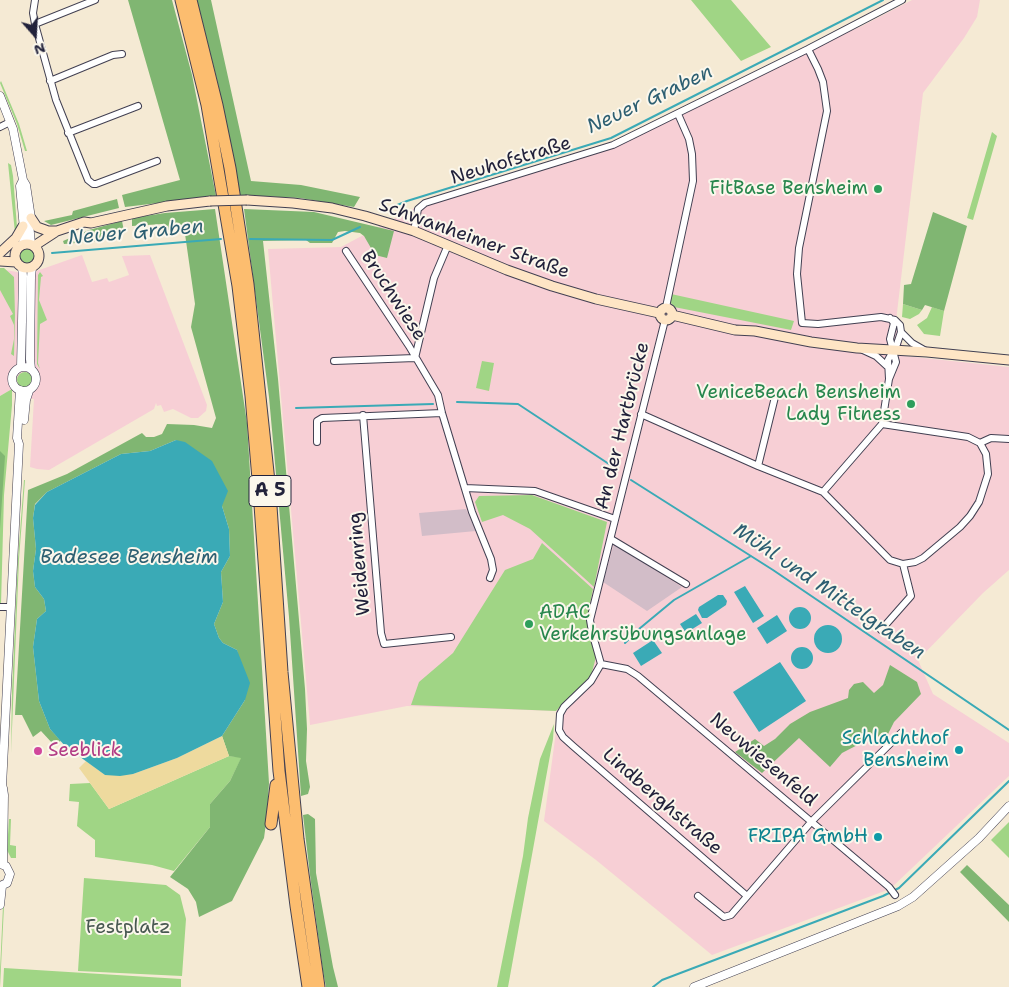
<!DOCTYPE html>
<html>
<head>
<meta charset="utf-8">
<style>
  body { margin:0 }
  #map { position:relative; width:1009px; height:987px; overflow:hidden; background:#f5ead4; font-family:"Shantell Sans",sans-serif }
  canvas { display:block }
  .north { position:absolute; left:10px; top:10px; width:50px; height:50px; -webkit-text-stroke:4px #fbf7ec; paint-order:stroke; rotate:161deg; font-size:14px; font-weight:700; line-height:20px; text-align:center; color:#22223b }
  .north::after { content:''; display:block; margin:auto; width:18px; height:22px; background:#22223b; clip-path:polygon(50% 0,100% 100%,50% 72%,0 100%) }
</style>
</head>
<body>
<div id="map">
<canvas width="1009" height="987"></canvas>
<div class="north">N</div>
</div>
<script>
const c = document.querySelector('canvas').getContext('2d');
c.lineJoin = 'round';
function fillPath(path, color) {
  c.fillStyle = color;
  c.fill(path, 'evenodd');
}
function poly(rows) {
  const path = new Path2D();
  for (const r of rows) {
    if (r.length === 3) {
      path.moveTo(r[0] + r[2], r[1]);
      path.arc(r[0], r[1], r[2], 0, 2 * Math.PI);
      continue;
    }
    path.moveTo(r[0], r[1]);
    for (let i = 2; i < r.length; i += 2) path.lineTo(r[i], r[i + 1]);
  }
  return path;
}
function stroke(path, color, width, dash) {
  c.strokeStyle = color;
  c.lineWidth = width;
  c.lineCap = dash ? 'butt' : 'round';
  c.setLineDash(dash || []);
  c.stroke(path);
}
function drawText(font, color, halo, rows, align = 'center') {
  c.font = font + ' "Shantell Sans",sans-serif';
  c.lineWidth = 4;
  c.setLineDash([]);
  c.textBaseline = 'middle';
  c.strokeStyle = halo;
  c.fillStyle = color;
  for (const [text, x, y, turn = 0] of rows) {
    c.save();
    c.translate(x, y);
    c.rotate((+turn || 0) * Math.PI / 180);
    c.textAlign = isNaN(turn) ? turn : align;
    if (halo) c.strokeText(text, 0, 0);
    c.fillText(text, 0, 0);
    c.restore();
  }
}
const built = poly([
  [912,0,980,0,977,17,964,38,923,93,896,321,905,356,1009,367,1009,570,983,593,918,660,933,694,1009,743,1009,776,890,889,712,955,596,860,544,821,557,724,556,711,407,706,310,725,268,249,341,247,418,206,614,148,811,47,860,27],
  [82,255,92,282,107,278,109,282,129,275,122,256,150,255,207,405,206,411,198,418,191,418,173,409,164,412,161,405,157,406,156,403,154,409,49,470,37,469,30,467,34,399,22,398,12,389,0,396,0,269,28,274]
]);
const industrial = poly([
  [466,509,476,531,422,536,419,513],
  [614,544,682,587,647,611,603,582]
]);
const green = poly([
  [691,0,731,0,771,47,741,61],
  [1,81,19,124,27,151,25,151,17,124,0,83],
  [992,132,997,136,973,220,967,218],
  [8,163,11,165,13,176,17,227,15,233],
  [27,257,9],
  [0,268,4,268,14,277,15,315,14,356,11,354,14,339,14,325,10,316,13,314,0,290],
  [40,272,43,276,41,277,39,300,47,320,40,324,38,363,40,369,37,364,38,275],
  [671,294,794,321,791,330,674,307,671,303],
  [903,304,922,310,919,314,910,319,902,317],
  [932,307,944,311,940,336,924,334,917,325,927,318],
  [482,361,494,363,489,391,476,388],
  [25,380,8],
  [12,389,12,405,4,495,1,604,0,604,0,396],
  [24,480,25,480,19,559,11,753,12,691,18,558],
  [532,495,607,522,594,587,530,529,503,515,482,522,475,502,479,496],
  [542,543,593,589,587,619,596,657,591,676,556,711,411,705,419,682,453,653,505,570,533,559],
  [554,724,553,739,508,987,497,987,523,856,528,818,540,759],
  [229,756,242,757,230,781,210,804,210,827,174,871,152,865,95,857,95,840,77,826,79,802,69,801,70,784,90,783,109,809],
  [9,819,11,819,10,845,16,846,16,858,11,858,7,850],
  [1009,822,1009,858,991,840],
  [84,878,166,885,180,895,186,919,182,976,78,971],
  [3,906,4,906,0,987,0,971],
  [4,968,181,979,181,987,3,987]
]);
const forest = poly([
  [128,0,172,0,192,75,216,196,125,207,122,195,180,180],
  [197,0,211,0,251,181,301,185,360,197,354,207,300,198,239,195,219,88],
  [117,199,119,208,51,225,44,221,72,215,73,211],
  [215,209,247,423,269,783,267,816,264,838,232,901,199,917,196,902,188,889,170,877,210,827,210,804,230,781,241,758,229,756,222,736,245,700,237,650,223,643,219,638,214,624,223,602,221,572,230,556,229,529,222,506,176,440,150,451,121,454,47,492,35,504,33,518,36,549,33,571,35,587,44,599,46,611,37,619,33,647,39,701,50,729,61,741,53,744,41,731,33,737,22,715,15,715,28,490,67,474,142,433,146,437,154,437,162,434,167,424,194,425,212,428,216,418,191,327,195,304,185,234,165,229,162,224,132,226,132,218,165,213],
  [244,209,314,212,394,231,387,258,375,255,364,236,360,233,345,231,338,232,332,243,310,243,306,240,263,241,278,379,305,689,307,729,306,761,310,787,308,794,301,796,289,617,269,397],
  [933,212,967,226,944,311,925,305,922,310,903,304,904,285,911,284],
  [122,221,124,231,99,241,64,244,63,241,89,230],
  [0,451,5,456,0,529],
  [890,665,917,682,921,694,894,722,887,736,873,737,842,753,830,767,799,738,762,773,735,752,755,739,764,746,775,739,790,724,810,712,848,698,849,690,854,684,863,682,874,693,883,685],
  [308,814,315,819,316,873,333,967,338,987,326,987,323,971,310,875,303,815],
  [967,865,1009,905,1009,922,960,872]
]);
const sand = poly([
  [222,736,229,756,109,809,79,768,86,761,105,775,133,774,177,758]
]);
const water = poly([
  [176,440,185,442,212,461,228,491,222,506,229,529,230,556,221,572,223,602,214,624,219,638,223,643,237,650,250,683,245,700,222,736,177,758,133,774,120,776,105,775,65,746,50,729,39,701,33,647,37,619,46,611,44,599,35,587,33,571,36,549,33,518,35,505,47,492,121,454,150,451],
  [745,586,764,616,753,623,734,592],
  [718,595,723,595,727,601,726,605,707,618,702,618,698,610,699,607],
  [800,618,11],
  [696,614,702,623,686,633,680,624],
  [777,615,787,631,767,644,757,628],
  [828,639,14],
  [653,640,662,653,641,666,633,653],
  [802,658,11],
  [780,662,806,701,759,732,733,692]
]);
const stream = poly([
  [390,208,407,201,611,138,883,0],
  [250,239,332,240,360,227],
  [52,253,221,239],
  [457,402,518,404,618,470],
  [296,408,433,404],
  [631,480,773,570,1009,730],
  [625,643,639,629,674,600,751,556],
  [653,987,662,980,883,896,899,888,1009,781]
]);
const minor = poly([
  [35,0,33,13,35,24,56,100,88,180,93,184,96,184,157,161],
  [35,24,95,0],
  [808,49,818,69,823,82,827,111,799,248,797,274,802,323,818,324,881,317,895,320,900,325,901,332,897,344,888,360,889,379],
  [50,81,113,55,122,54],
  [0,127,10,122],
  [68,133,138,106],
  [414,231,418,209,425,203,613,145,808,49,902,0],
  [346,251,409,346,438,395,442,413,472,512,491,559,493,570,490,578],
  [666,307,693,181,692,154,689,139,678,114],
  [665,320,590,620,592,632,601,664,591,681,564,707,560,714,559,730,563,737,573,746,747,896],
  [901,332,912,343,926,351],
  [863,350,876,356,888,367],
  [415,358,434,278,448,245],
  [334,361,415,358],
  [641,414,758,466,823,492,882,424,889,379,896,362,890,339,894,323,890,318],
  [363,415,381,633,384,644,451,637],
  [317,442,317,421,322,418,442,413],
  [980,443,991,438,1009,439],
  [758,466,775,397],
  [465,488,535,491,615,519],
  [823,492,890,560,903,564,915,562,923,558,960,527,970,516,979,502,988,474,986,454,980,443,968,437,882,424],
  [611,539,686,584],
  [0,607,10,607],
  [881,630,911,596,903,564],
  [601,664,627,669,638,676,889,887,895,895],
  [698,896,724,917,731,915,812,821,901,733]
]);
const tertiary = poly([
  [0,96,13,129,23,180,26,185,31,218,29,223,31,244],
  [23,180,20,186,24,229,23,245],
  [24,379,12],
  [21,367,23,276,22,267],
  [31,369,30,359,31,277,32,267],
  [24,420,26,400,29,391],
  [0,794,2,786,19,444,17,438,20,390],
  [0,864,6,866,10,874,7,883,0,886],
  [3,864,4,795,3,788],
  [0,905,2,886],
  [694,987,898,906,913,897,979,838,1009,806]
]);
const secondary = poly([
  [247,200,293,203,332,208,365,216,414,231,507,270,552,286,596,299,659,313],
  [31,218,37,227,48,231,57,231],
  [27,256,12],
  [34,246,57,231,84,222,91,223,167,206,210,201],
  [0,253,16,238,23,226],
  [0,261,16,262],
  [666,314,6],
  [672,315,735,330,755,331,811,342,857,348,927,352,1009,360]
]);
const motorway = poly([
  [181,0,207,105,238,286,251,396,259,491,279,771,296,906,308,987],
  [191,0,217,105,230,168,248,284,270,491,282,672,298,839,319,987],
  [271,824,276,785]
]);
const secondaryBridge = poly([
  [210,201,247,200]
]);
const markers = [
  [878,189,5,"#2e9e5b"],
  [911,404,5,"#2e9e5b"],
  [529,624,5,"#2e9e5b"],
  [959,750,5,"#0f9aa8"],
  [38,751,5,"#d1479c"],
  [878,837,5,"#0f9aa8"]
];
const shields = [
  [270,491,42]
];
const shieldNames = [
  ["A 5",270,491]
];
const streetNames = [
  ["Neuhofstraße",511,161,-17],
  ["Schwanheimer Straße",474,239,20],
  ["Bruchwiese",393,296,57],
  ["An der Hartbrücke",623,426,-76],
  ["Weidenring",360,564,-95],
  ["Neuwiesenfeld",763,760,40],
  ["Lindberghstraße",662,802,41]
];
const leisureNames = [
  ["FitBase Bensheim",868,189],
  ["VeniceBeach Bensheim",901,393],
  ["Lady Fitness",901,415],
  ["ADAC",539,613,"left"],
  ["Verkehrsübungsanlage",539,635,"left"]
];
const cultureNames = [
  ["Schlachthof",949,739],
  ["Bensheim",949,761],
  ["FRIPA GmbH",868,837]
];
const hotelNames = [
  ["Seeblick",48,751]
];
const parkNames = [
  ["Festplatz",128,928]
];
const waterNames = [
  ["Neuer Graben",650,100,-25],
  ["Neuer Graben",136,233,-5],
  ["Badesee Bensheim",129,558],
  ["Mühl und Mittelgraben",829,592,34]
];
fillPath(built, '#f7cfd5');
fillPath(industrial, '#d2bdc8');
fillPath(green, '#a0d585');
fillPath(forest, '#80b672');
fillPath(sand, '#eeda9e');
fillPath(water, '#3aaab6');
stroke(stream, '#3aaab6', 2);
stroke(minor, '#424052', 8);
stroke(tertiary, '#424052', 9);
stroke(secondary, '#424052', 11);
stroke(motorway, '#424052', 13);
stroke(minor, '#fff', 6);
stroke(tertiary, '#fff', 8);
stroke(secondary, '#fee5c5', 9);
stroke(motorway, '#fcbd6f', 11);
stroke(secondaryBridge, '#424052', 11, []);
stroke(secondaryBridge, '#fee5c5', 9);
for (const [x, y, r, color] of markers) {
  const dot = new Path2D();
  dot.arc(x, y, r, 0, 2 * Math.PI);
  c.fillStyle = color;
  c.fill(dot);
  stroke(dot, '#fbf7ec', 2);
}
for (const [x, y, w] of shields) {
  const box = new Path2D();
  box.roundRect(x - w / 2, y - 15.5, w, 31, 4);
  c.fillStyle = '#fbf7ec';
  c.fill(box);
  stroke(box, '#22223b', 1);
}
drawText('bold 18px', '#22223b', null, shieldNames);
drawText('19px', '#22223b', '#fbf7ec', streetNames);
drawText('19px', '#27864d', '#fbf7ec', leisureNames, 'right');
drawText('19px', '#0d838f', '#fbf7ec', cultureNames, 'right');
drawText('19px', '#b23c85', '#fbf7ec', hotelNames, 'left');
drawText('19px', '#485851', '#fbf7ec', parkNames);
drawText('italic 20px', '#2d5f72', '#fbf7ec', waterNames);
</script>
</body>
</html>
